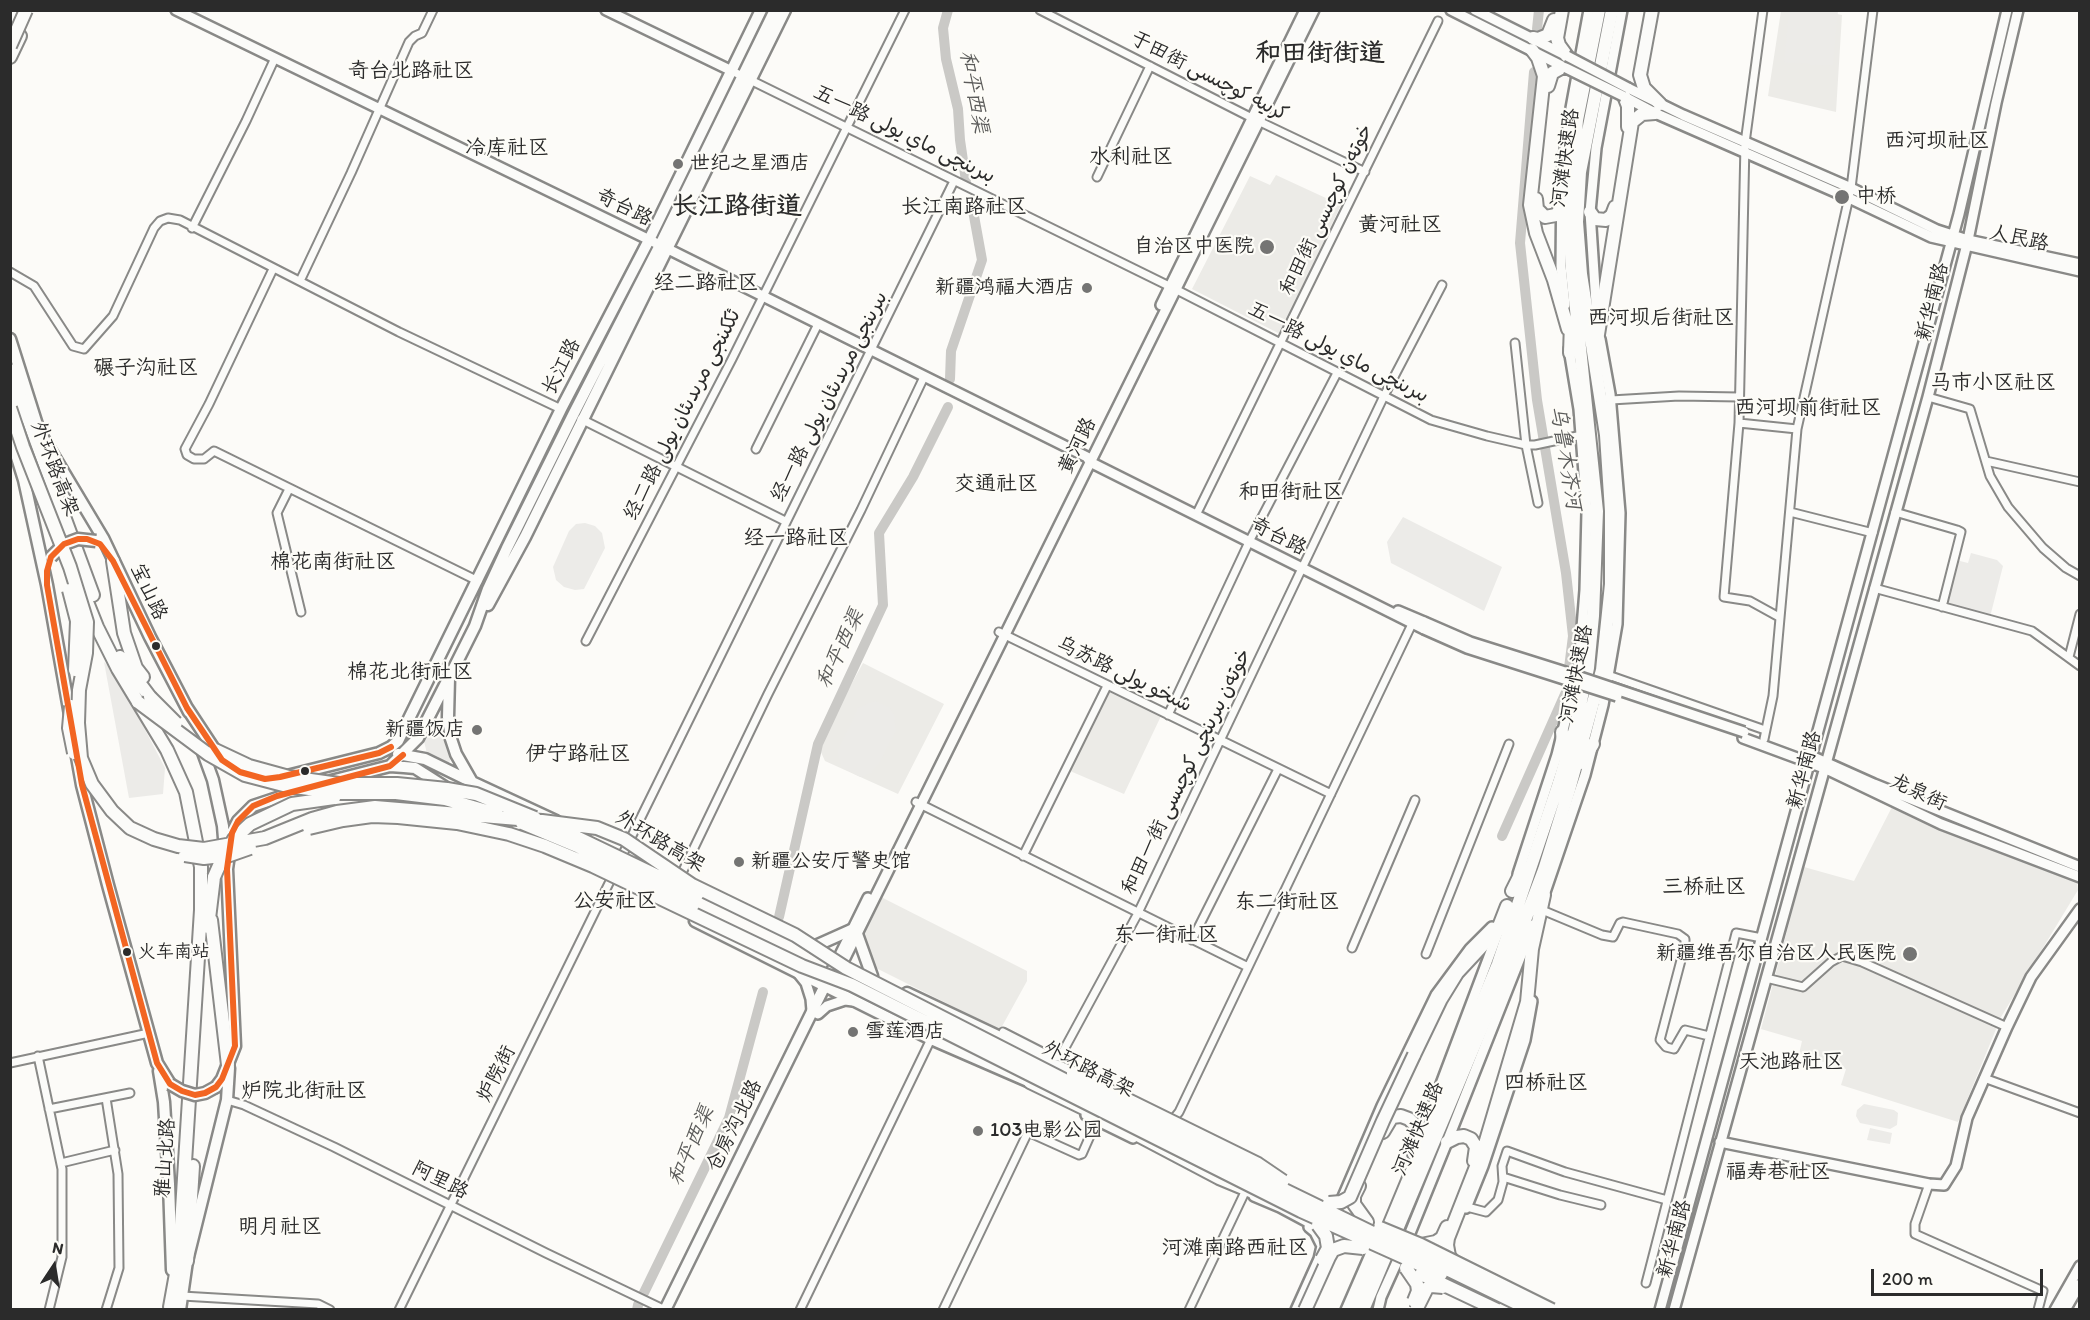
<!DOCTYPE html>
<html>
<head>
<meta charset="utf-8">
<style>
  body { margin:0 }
  #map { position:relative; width:2090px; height:1320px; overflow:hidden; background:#fcfbf8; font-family:Itim,sans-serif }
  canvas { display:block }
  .frame { position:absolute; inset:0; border:12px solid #2b2b2b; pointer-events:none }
  .north { position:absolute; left:24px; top:1236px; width:60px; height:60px; -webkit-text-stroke:4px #fdfcf7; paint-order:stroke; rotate:12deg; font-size:16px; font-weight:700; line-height:24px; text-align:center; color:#2b2b2b }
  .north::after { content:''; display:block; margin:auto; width:21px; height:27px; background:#2b2b2b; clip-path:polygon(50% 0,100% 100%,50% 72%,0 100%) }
  .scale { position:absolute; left:1871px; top:1269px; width:172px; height:27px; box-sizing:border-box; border:3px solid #2b2b2b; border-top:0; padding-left:8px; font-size:18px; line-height:21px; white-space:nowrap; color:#2b2b2b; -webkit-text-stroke:4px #fdfcf7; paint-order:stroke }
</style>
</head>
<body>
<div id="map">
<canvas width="2090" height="1320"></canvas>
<div class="frame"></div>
<div class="north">N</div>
<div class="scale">200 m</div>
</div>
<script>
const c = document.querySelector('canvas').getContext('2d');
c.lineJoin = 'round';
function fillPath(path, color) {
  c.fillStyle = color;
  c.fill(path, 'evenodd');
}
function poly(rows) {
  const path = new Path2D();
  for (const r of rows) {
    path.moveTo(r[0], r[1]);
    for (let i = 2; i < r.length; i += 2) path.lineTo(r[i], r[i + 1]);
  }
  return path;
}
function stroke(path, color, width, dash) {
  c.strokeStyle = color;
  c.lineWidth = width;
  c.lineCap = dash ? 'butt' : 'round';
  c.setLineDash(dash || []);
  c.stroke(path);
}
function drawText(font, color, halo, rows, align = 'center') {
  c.font = font + ' Itim,"Playpen Sans Arabic","LXGW WenKai TC",sans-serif';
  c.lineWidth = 4.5;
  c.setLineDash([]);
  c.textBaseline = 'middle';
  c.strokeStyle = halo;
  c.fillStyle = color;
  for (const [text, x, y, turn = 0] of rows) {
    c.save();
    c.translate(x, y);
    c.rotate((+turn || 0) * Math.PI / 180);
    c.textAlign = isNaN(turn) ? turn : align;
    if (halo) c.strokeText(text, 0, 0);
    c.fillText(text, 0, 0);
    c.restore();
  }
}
const built = poly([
  [1781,11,1822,11,1842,15,1836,112,1768,96],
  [1276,175,1341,205,1280,334,1192,289,1250,176,1270,185],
  [863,663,944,704,898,794,825,761,820,750,829,725],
  [1110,692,1161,716,1124,794,1070,771],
  [1892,807,2077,882,2078,890,2001,1017,1958,1122,1841,1085,1846,1069,1799,1054,1802,1041,1761,1029,1804,867,1854,881],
  [879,896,1027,971,1027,981,1000,1030,874,967,860,935]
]);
const green = poly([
  [1789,11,1838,11,1833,66,1784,62],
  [1403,517,1502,567,1484,611,1391,563,1387,542],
  [585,523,595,526,602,533,605,548,584,589,575,590,564,587,556,580,553,567,569,531,576,524],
  [1971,553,1997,560,2003,566,1990,617,1952,606,1946,599,1956,560,1968,563],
  [104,662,115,672,165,768,163,794,129,798],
  [875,701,890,708,894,714,896,731,879,764,871,773,860,777,841,767,837,751,858,708],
  [439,720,443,725,451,759,448,764,427,754,424,741,433,725],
  [1864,1104,1894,1110,1898,1113,1897,1125,1890,1129,1860,1123,1856,1116,1857,1110],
  [1870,1128,1892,1133,1890,1144,1867,1140]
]);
const river = poly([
  [948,10,943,28,946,59,958,109,960,140,966,181],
  [1537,29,1539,10],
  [950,379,951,351,982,260,972,205],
  [1502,836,1566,692,1573,636,1566,573,1537,400,1520,243,1534,72],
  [779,917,818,744,883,605,879,533,913,477,948,407],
  [637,1310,638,1305,729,1118,763,992]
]);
const street = poly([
  [1040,10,1252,118,1365,172],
  [1763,10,1745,143,1739,423,1724,597,1750,601,1779,617],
  [732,71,1175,289,1431,420,1487,436,1526,445,1535,445,1582,435],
  [1097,177,1150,66],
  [192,228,246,121,275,58],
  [273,269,209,404,185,449,187,455,194,459,204,459,214,451,478,581],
  [10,272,34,286,73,346,84,349,113,316,154,228,160,221,168,218,180,220,399,332,561,409],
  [300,281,351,173,409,42,415,36,422,33,433,10],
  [1515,343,1526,445,1538,503],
  [1928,397,1970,409,1990,476,2008,507,2043,548,2066,568,2080,576],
  [1611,400,1679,396,1739,397],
  [581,419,785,521],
  [1739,423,1797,429],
  [756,449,818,324],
  [1986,461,2080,482],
  [289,489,277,513,301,612],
  [1198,511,1438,21],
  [1790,512,1873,533],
  [1895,512,1957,530,1961,532,1942,607],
  [1251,538,1337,373],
  [1874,588,2032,631,2080,666],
  [999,632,1331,794],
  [586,641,732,359,905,10],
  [2069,657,2080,614],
  [1608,675,1765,730],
  [1168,715,1249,542],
  [1764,739,1773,696,1797,429,1851,188,1873,10],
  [916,802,1248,967],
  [1023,856,1107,686],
  [620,860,954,181],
  [679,879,768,694,861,510,924,377],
  [1542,910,1602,935,1613,937,1620,923,1623,922,1678,934,1685,939,1685,945,1660,1040,1666,1047,1674,1049,1685,1030,1709,1036],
  [1192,940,1278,769],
  [1352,948,1415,800],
  [1426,954,1509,744],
  [1766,978,1803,987,1831,962,1842,956,1862,962,2007,1027],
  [1003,1032,1052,1057,1060,1057,1137,915,1384,396,1442,285],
  [38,1056,62,1169,62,1257,49,1310],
  [10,1063,149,1033],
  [1984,1078,2080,1113],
  [106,1098,118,1174,119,1268,106,1310],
  [227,1100,244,1105,334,1147,546,1253,665,1310],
  [49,1109,130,1093],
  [1170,1123,1179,1112,1412,624],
  [61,1163,115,1150],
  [1503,1177,1560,1195,1601,1205],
  [1929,1184,1915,1224,1915,1234,2043,1291,2038,1310],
  [1467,1207,1486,1212,1498,1200,1503,1182,1502,1166,1507,1151,1565,1172,1667,1200],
  [1646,1283,1736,933,1762,938],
  [182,1296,318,1304,330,1310],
  [399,1310,614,873],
  [800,1310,931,1039],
  [943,1310,1028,1132,1079,1155,1082,1154,1097,1120],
  [1189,1310,1245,1192]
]);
const secondary = poly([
  [176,10,660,245,1087,457,1090,462,1424,629],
  [606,10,732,71],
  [1451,10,1566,68],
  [1475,10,1565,55],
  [1628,88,1683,115,1851,188,1937,230,1968,240,2080,264],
  [1623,96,1655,113,1849,198,1931,237,2080,271],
  [1161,305,1305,10],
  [1565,305,1561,266,1562,174,1569,119,1589,10],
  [1597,319,1590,212,1596,148,1622,10],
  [1398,611,1424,622],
  [1743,738,1824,768,1941,824,2080,877],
  [1807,754,1874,784,2080,867],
  [1518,874,1557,755,1579,665,1585,590,1587,512,1579,409,1569,349],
  [1542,901,1585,775,1603,705,1617,624,1620,513,1610,394,1600,339],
  [838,959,868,898],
  [843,962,1314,10],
  [798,973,806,983,811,999,812,1011],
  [818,1014,827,1006,845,1000,853,1001],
  [1433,1105,1499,930],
  [1086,1115,1133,1138],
  [1720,1142,1929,1184,1944,1185,1956,1166,1967,1118,2007,1027,2031,977,2080,909],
  [1254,1196,1280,1207,1351,1245],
  [1342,1199,1382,1106,1436,995,1470,949,1492,927],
  [1466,1208,1483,1166,1525,1040,1532,1001],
  [1296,1310,1319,1259,1322,1246,1315,1232,1309,1227],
  [1346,1310,1377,1239],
  [1378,1310,1381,1297,1410,1233,1447,1142,1533,925],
  [1660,1310,1959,214,2007,10],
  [1674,1310,1928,397,1968,240,1996,103,2018,10],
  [2055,1310,2080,1266],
  [2065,1310,2080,1284]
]);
const primary = poly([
  [10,339,39,431,103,538,150,637,189,712],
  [10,435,24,480,47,585,70,715],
  [488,605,525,537,785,10],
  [187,708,218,755],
  [201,747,213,780,223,826,225,851],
  [398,754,425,759,472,782],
  [77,757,82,785,108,885,157,1063,170,1084],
  [390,766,418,738,446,683],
  [287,776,379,753,391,747,398,741,561,409,649,240,761,10],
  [331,781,390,766,404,767,415,768,448,789],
  [491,818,526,835],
  [556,821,472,782,456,754,451,739,448,717,449,678,475,626,488,589,507,548,573,415,660,245,775,10],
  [695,921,931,1039,1030,1082],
  [857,934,872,976],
  [813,947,851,930],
  [907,993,1000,1037,1055,1066],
  [159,1071,164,1102,169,1184,172,1270],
  [216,1087,222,1079,235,1046,227,869,232,833,238,821,253,806,304,789],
  [180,1310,187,1261,227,1100,229,1068],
  [665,1310,838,959]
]);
const highway = poly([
  [1562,10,1557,38,1559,45,1567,56],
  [1652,10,1640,75,1644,88,1660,104],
  [10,29,18,10],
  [1533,38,1538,39,1548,35,1554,20],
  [1532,50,1538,58,1544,76,1530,205,1536,233,1554,280,1568,329],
  [10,57,20,36],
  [1548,86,1552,73,1561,68,1566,68],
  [1624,96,1628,106,1628,127],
  [1536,199,1537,209,1545,217,1556,215,1560,209],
  [1590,212,1595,219,1606,220,1612,215,1615,207],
  [1596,347,1632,122,1642,114,1655,113],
  [1570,353,1571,323],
  [10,370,93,595],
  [10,397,18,419],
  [113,561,124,633,136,668,143,677],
  [81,587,97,627,118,669,167,750,186,792,201,867,201,910,179,1257,170,1307],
  [120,657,150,697],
  [1562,732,1564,755],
  [1581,763,1593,744],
  [1512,891,1523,869],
  [211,920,228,1065],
  [208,927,214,877],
  [1414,1055,1441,999,1457,973,1498,929,1507,906],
  [1055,1066,1073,1073],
  [1030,1082,1096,1114],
  [1128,1130,1219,1178,1260,1195],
  [1383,1132,1392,1117,1401,1116,1409,1119,1414,1124,1417,1131,1414,1154],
  [1447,1142,1457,1137,1464,1136,1471,1139,1476,1147,1474,1161],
  [1359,1186,1354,1196,1354,1204,1367,1222],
  [1421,1245,1436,1242,1442,1238,1447,1227],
  [187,1261,193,1166],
  [1453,1261,1449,1256,1447,1245,1448,1238,1485,1144,1527,1002,1532,949,1544,895],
  [1354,1310,1498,964,1559,783,1575,729,1588,668,1593,616,1597,511,1572,271,1569,220,1577,120,1599,10],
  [1363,1310,1506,970,1544,870,1569,790,1602,670,1611,584,1611,511,1606,435,1581,274,1577,222,1580,172,1612,10]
]);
const secondaryBridge = poly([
  [1567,56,1628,88],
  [1566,68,1623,96],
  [1424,622,1470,642,1562,671,1744,732],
  [1424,629,1467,648,1617,696]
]);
const primaryBridge = poly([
  [51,557,64,544,70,542,78,539,96,541],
  [170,1084,182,1091,195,1095,205,1093,216,1087]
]);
const highwayBridge = poly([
  [10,46,26,10],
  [10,408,23,447,70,567,87,622,86,653,79,690,78,723,81,758,92,784,112,811,130,828,154,839,178,846,204,849,265,838,312,819,337,812,375,807,542,821,597,828,624,839,692,885,795,935,846,968,1182,1140,1531,1310],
  [69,590,77,621,75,670],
  [150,697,176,723],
  [138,702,208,754,245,775,287,786,339,793,396,793,445,799,497,814],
  [71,706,69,728,74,753],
  [215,750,249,766,289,777,339,784,397,784,447,789,476,794,535,818],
  [522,823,577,846,693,905],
  [551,825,697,895],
  [309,828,343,820,372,816,398,817,457,823,509,834,545,846,593,866,802,966,852,985,1301,1211,1441,1274],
  [185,855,204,858,230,855,250,848],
  [214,877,222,859,234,839,250,824,292,804,334,798],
  [1073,1073,1258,1164,1283,1181],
  [1329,1203,1341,1202,1350,1197,1383,1121,1414,1055],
  [1318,1225,1326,1236,1328,1248,1322,1259],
  [1380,1228,1421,1245,1552,1310],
  [1406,1268,1417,1284,1418,1291,1414,1301],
  [1421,1274,1497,1310],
  [1305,1310,1329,1257,1333,1250,1344,1246,1363,1248],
  [1416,1310,1427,1288,1431,1286,1443,1287]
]);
const bus1 = poly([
  [391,747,379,753,280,777,265,779,240,772,222,760,187,708,113,561,100,544,87,539,78,539,64,544,51,557,47,571,47,585,82,785,157,1063,170,1084,182,1091,195,1095,205,1093,216,1087,222,1079,235,1046,227,869,232,833,238,821,253,806,277,796,390,766,403,755]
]);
const markers = [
  [678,164,6,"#747473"],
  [1842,197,8,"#747473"],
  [1267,247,8,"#747473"],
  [1087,288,6,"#747473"],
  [156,646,5,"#2b2b2b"],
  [477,730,6,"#747473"],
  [305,771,5,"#2b2b2b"],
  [739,862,6,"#747473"],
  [127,952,5,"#2b2b2b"],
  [1910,954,8,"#747473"],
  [853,1032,6,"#747473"],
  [978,1131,6,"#747473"]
];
const busNames = [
  ["火车南站",138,952]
];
const streetNames = [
  ["于田街 كرىيە كوچىسى",1209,77,27],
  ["五一路 بىرىنچى ماي يولى",904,135,26],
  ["河滩快速路",1566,158,-82],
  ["奇台路",624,208,26],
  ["和田街 خوتەن كوچىسى",1327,210,-64],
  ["人民路",2019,239,12],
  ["新华南路",1933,302,-76],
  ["五一路 بىرىنچى ماي يولى",1338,353,27],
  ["长江路",562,367,-63],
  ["经一路 بىرىنجى مرىدىئان يولى",830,397,-63],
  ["经二路 ئككىنجى مرىدىئان يولى",683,415,-63],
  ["黄河路",1078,446,-64],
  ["外环路高架",54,469,69],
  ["奇台路",1278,537,27],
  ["宝山路",148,592,65],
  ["河滩快速路",1577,674,-79],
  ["乌苏路 شىخو يولى",1124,675,26],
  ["新华南路",1805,770,-75],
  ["和田一街 خوتەن بىرىنچى كوچىسى",1187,772,-64],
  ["龙泉街",1918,793,25],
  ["外环路高架",660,842,31],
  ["外环路高架",1088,1070,27],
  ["炉院街",497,1074,-63],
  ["仓房沟北路",735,1126,-64],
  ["河滩快速路",1419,1129,-67],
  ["雅山北路",166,1158,-86],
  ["阿里路",440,1181,26],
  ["新华南路",1675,1239,-75]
];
const poiNames = [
  ["世纪之星酒店",690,164],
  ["中桥",1856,197],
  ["自治区中医院",1254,247,"right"],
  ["新疆鸿福大酒店",1075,288,"right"],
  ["新疆饭店",465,730,"right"],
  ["新疆公安厅警史馆",751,862],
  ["新疆维吾尔自治区人民医院",1896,954,"right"],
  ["雪莲酒店",865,1032],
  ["103电影公园",990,1131]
];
const neighbourhoodNames = [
  ["奇台北路社区",411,72],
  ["西河坝社区",1937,142],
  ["冷库社区",507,149],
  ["水利社区",1131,158],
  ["长江南路社区",964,208],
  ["黄河社区",1400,226],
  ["经二路社区",706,284],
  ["西河坝后街社区",1661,319],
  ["碾子沟社区",146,369],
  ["马市小区社区",1993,384],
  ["西河坝前街社区",1808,409],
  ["交通社区",996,485],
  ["和田街社区",1291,493],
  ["经一路社区",796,539],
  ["棉花南街社区",333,563],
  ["棉花北街社区",410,673],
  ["伊宁路社区",578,755],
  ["三桥社区",1704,888],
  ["公安社区",615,902],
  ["东二街社区",1287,903],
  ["东一街社区",1166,936],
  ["天池路社区",1791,1063],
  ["四桥社区",1546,1084],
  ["炉院北街社区",304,1092],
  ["福寿巷社区",1778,1173],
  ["明月社区",280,1228],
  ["河滩南路西社区",1235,1249]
];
const waterNames = [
  ["和平西渠",973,92,80],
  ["乌鲁木齐河",1565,458,81],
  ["和平西渠",841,649,-65],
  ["和平西渠",692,1146,-66]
];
const districtNames = [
  ["和田街街道",1320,54],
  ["长江路街道",737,207]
];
fillPath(built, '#ecebe7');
fillPath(green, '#ecebe8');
stroke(river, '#cac9c6', 10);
stroke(street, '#898987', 11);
stroke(secondary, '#898987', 14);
stroke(primary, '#898987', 15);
stroke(highway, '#898987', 16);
stroke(street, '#fbfbf9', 7);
stroke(secondary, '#fbfbf9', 9);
stroke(primary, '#fbfbf9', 10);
stroke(highway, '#fbfbf9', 12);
stroke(secondaryBridge, '#898987', 14, []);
stroke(primaryBridge, '#898987', 15, []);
stroke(highwayBridge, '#898987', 16, []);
stroke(secondaryBridge, '#fbfbf9', 9);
stroke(primaryBridge, '#fbfbf9', 10);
stroke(highwayBridge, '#fbfbf9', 12);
stroke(bus1, '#f26522', 6);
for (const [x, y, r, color] of markers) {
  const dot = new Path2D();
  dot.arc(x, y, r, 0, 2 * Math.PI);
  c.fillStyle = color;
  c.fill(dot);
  stroke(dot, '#fdfcf7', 2);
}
drawText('18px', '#2b2b2b', '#fdfcf7', busNames, 'left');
drawText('20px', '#2b2b2b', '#fdfcf7', streetNames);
drawText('20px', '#2b2b2b', '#fdfcf7', poiNames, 'left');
drawText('21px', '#2b2b2b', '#fdfcf7', neighbourhoodNames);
drawText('italic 21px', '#5b5b5a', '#fdfcf7', waterNames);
drawText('bold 26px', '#2b2b2b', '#fdfcf7', districtNames);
</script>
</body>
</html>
